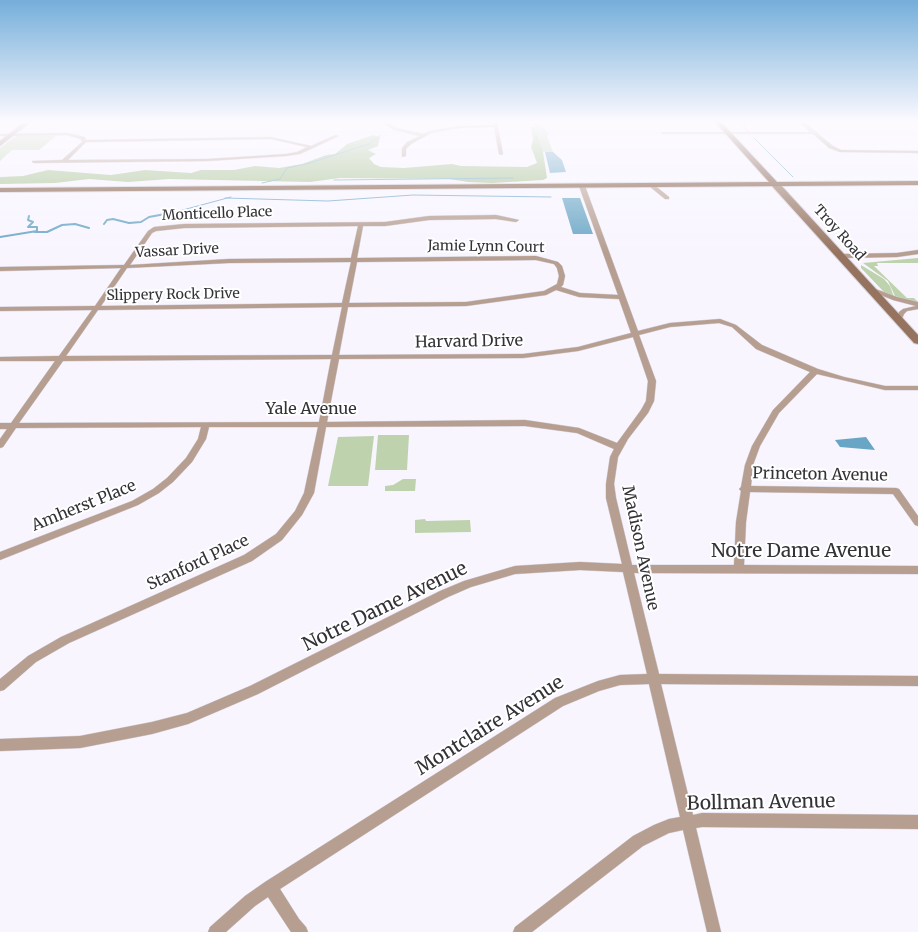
<!DOCTYPE html>
<html>
<head>
<meta charset="utf-8">
<style>
  body { margin:0 }
  canvas { display:block; background:#f8f5ff }
</style>
</head>
<body>
<canvas width="918" height="932"></canvas>
<script>
const c = document.querySelector('canvas').getContext('2d');
c.lineJoin = 'round';
function fillPath(path, color) {
  c.fillStyle = color;
  c.fill(path, 'evenodd');
}
function poly(rows) {
  const path = new Path2D();
  for (const r of rows) {
    path.moveTo(r[0], r[1]);
    for (let i = 2; i < r.length; i += 2) path.lineTo(r[i], r[i + 1]);
  }
  return path;
}
function stroke(path, color, width, dash) {
  c.strokeStyle = color;
  c.lineWidth = width;
  c.lineCap = dash ? 'butt' : 'round';
  c.setLineDash(dash || []);
  c.stroke(path);
}
function drawText(font, color, halo, rows, align = 'center') {
  c.font = font + ' Merriweather,serif';
  c.lineWidth = 4;
  c.setLineDash([]);
  c.textBaseline = 'middle';
  c.strokeStyle = halo;
  c.fillStyle = color;
  for (const [text, x, y, turn = 0] of rows) {
    c.save();
    c.translate(x, y);
    c.rotate((+turn || 0) * Math.PI / 180);
    c.textAlign = isNaN(turn) ? turn : align;
    if (halo) c.strokeText(text, 0, 0);
    c.fillText(text, 0, 0);
    c.restore();
  }
}
const green = poly([
  [533,122,537,122,549,133,547,136,553,152,543,152],
  [21,135,57,135,39,150,12,150,0,161,0,148,16,136],
  [918,258,918,263,877,263,878,266,874,266,907,298,914,298,918,302,908,301,895,296,888,281,863,263],
  [861,265,884,279,890,286,894,297,884,292,861,268],
  [378,435,409,435,407,470,375,470],
  [374,436,368,486,328,486,338,437],
  [403,479,416,479,415,491,385,491,385,486,393,485],
  [425,519,426,521,470,520,471,532,415,533,415,520]
]);
const forest = poly([
  [531,127,535,127,543,152,547,178,543,180,492,183,468,182,449,179,340,178,310,182,169,179,128,182,89,179,55,183,0,184,0,177,23,176,48,170,111,175,145,170,191,173,201,170,234,170,255,166,279,168,302,164,326,155,335,154,347,144,373,135,380,137,378,146,368,150,376,154,369,158,374,164,381,167,404,168,452,164,461,166,527,167,537,163,531,147,533,140]
]);
const water = poly([
  [545,152,553,152,562,160,566,172,550,173],
  [562,198,580,198,593,234,573,234],
  [866,437,875,450,840,447,835,440]
]);
const streamFar1 = poly([
  [739,122,750,133],
  [413,124,419,122],
  [754,138,793,177],
  [334,180,513,178],
  [262,183,280,179,287,168,310,163,369,144,381,135],
  [225,198,328,201,413,195,551,197],
  [168,214,231,197]
]);
const stream = poly([
  [104,224,107,220,113,219,129,223,141,222,149,217,176,212],
  [35,232,47,232,62,225,75,224,89,228],
  [0,237,37,231,37,227,28,227,33,222,28,220,29,216]
]);
const street = poly([
  [381,122,386,122,397,128,423,134,430,131,459,126,493,125,493,122,497,122,503,154,501,155,499,154,494,127,459,128,431,133,411,144,406,149,406,156,402,157,402,148,407,142,420,136,394,130,381,122],
  [799,122,804,122,833,146,841,150,918,151,918,153,840,152,829,148,813,134,663,134,661,133,663,132,810,132,799,122],
  [67,133,85,137,86,140,271,137,311,146,335,135,339,136,300,154,286,156,207,161,34,163,32,162,32,161,62,160,82,142,81,139,67,135,0,136,0,134,67,133],
  [271,139,307,147,297,152,286,154,207,159,68,160,86,142,271,139],
  [582,184,585,186,638,331,670,323,720,319,736,325,762,345,818,369,844,377,885,386,918,386,918,390,885,390,817,374,779,413,760,446,753,465,751,486,896,488,899,489,918,516,918,526,915,525,893,494,750,492,746,522,744,565,918,566,918,574,634,573,659,674,918,676,918,686,661,684,693,815,702,813,918,815,918,829,702,827,696,828,721,932,707,932,683,830,669,833,643,846,532,932,513,932,515,927,633,836,654,825,669,819,680,817,649,684,620,685,599,691,563,706,280,889,299,919,306,927,308,932,291,932,268,897,255,906,226,932,208,932,210,927,245,896,265,882,555,698,598,681,620,675,647,674,623,572,580,570,515,574,471,587,448,597,258,694,188,724,152,734,80,748,0,751,0,739,80,736,152,722,187,713,250,686,440,591,464,581,515,566,580,562,622,564,606,498,606,484,610,457,614,449,577,433,525,426,326,427,314,493,302,515,282,540,252,561,69,643,36,662,4,690,0,691,0,679,28,656,61,637,244,555,276,534,295,511,304,493,318,427,209,427,206,439,192,462,173,482,159,493,138,505,0,560,0,552,132,501,153,489,167,478,186,458,198,439,201,427,16,428,3,447,0,448,0,439,7,429,0,429,0,423,11,423,55,361,0,361,0,357,59,356,92,310,0,311,0,307,95,306,121,268,0,271,0,267,124,265,148,231,154,227,184,224,385,222,429,216,496,215,519,220,516,222,496,219,429,220,385,226,363,226,357,258,536,256,558,262,562,266,565,276,563,285,561,287,580,293,618,295,579,186,582,184],
  [358,226,351,258,229,259,130,265,152,233,156,231,184,228,358,226],
  [536,260,554,264,557,268,559,276,557,284,544,291,466,302,349,303,357,262,536,260],
  [351,262,342,303,101,306,127,268,229,263,351,262],
  [556,290,579,297,619,299,631,333,578,347,523,354,339,355,348,307,466,306,546,295,556,290],
  [342,307,332,355,66,356,98,310,342,307],
  [719,323,732,327,756,349,810,372,773,410,752,446,745,465,741,487,739,489,741,491,736,522,734,565,632,565,616,498,614,484,618,457,628,439,648,413,654,401,656,381,639,335,670,327,719,323],
  [633,337,648,381,646,401,641,410,617,443,579,428,525,420,327,422,339,359,523,358,578,351,633,337],
  [331,359,319,422,19,423,63,361,331,359],
  [649,184,653,184,669,197,669,199,665,199,649,186,649,184],
  [918,250,918,254,897,257,842,258,839,256,842,254,897,253,918,250],
  [873,288,897,297,918,302,918,309,907,311,904,314,901,321,897,321,896,320,899,312,903,309,916,306,893,300,871,291,871,289,873,288]
]);
const secondary = poly([
  [24,122,31,122,0,146,0,141,24,122],
  [772,182,778,182,918,335,918,344,914,343,772,186,772,182]
]);
const primary = poly([
  [715,122,721,122,777,182,918,181,918,185,0,192,0,188,769,182,715,122]
]);
const farStreetnames = [
  ["Monticello Place",217,214,-2],
  ["Troy Road",839,233,48],
  ["Jamie Lynn Court",486,247,1],
  ["Vassar Drive",177,251,-3],
  ["Slippery Rock Drive",173,295,-1]
];
const streetNames = [
  ["Harvard Drive",469,342,-1],
  ["Yale Avenue",311,409],
  ["Princeton Avenue",820,475,1],
  ["Amherst Place",84,506,-22],
  ["Madison Avenue",640,548,78],
  ["Stanford Place",198,563,-25]
];
const nearStreetnames = [
  ["Notre Dame Avenue",801,552],
  ["Notre Dame Avenue",385,607,-26],
  ["Montclaire Avenue",490,726,-32],
  ["Bollman Avenue",761,803,-1]
];
fillPath(green, '#bed3ad');
fillPath(forest, '#a5c18e');
fillPath(water, '#69a6c5');
stroke(streamFar1, '#69a6c5', 1);
stroke(stream, '#69a6c5', 2);
stroke(street, '#d5d2db', 1);
stroke(secondary, '#d5d2db', 2);
stroke(primary, '#d5d2db', 2);
fillPath(street, '#b69e90');
fillPath(secondary, '#95735f');
fillPath(primary, '#7d543c');
const sky = c.createLinearGradient(0, 0, 0, 253);
sky.addColorStop(0, '#75aeda');
sky.addColorStop(0.48, '#fcfaff');
sky.addColorStop(1, '#fcfaff00');
c.fillStyle = sky;
c.fillRect(0, 0, 918, 253);
drawText('14px', '#333237', '#fff', farStreetnames);
drawText('16px', '#333237', '#fff', streetNames);
drawText('19px', '#333237', '#fff', nearStreetnames);
</script>
</body>
</html>
